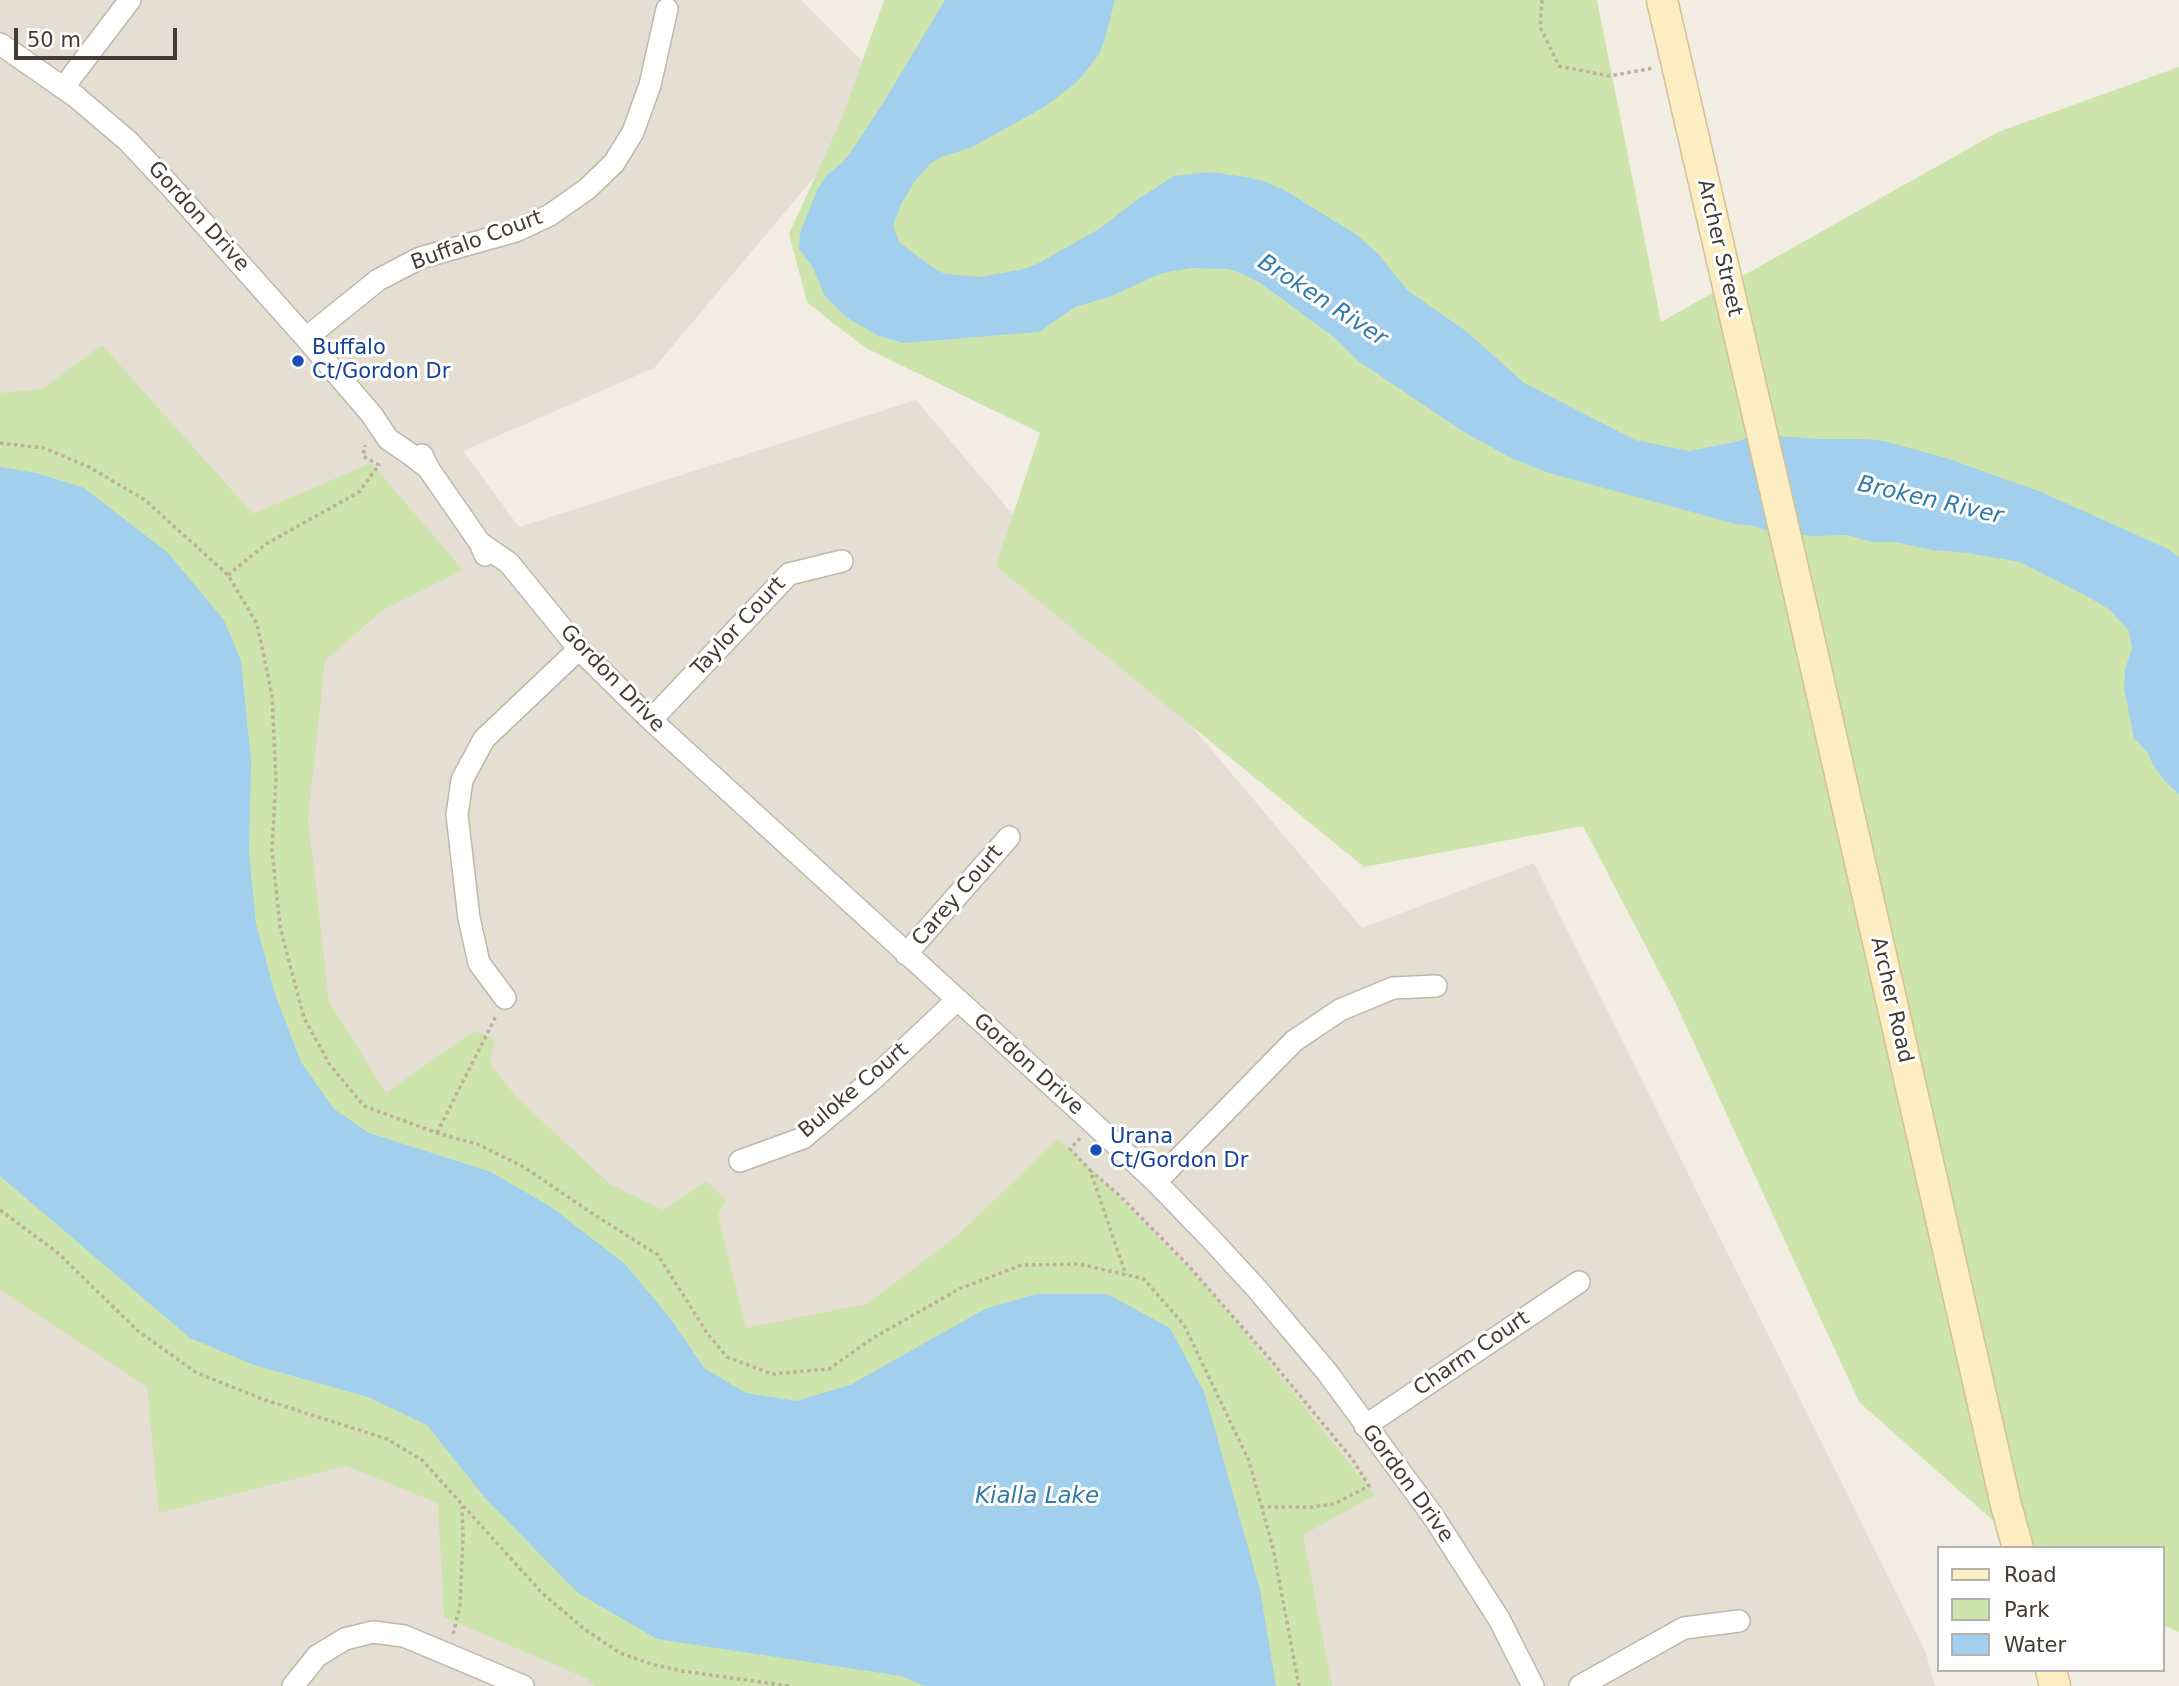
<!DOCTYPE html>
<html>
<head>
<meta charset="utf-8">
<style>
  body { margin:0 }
  #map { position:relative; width:2179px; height:1686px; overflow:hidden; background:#f1ede3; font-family:"DejaVu Sans",sans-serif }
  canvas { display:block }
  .legend { position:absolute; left:1937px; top:1546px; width:228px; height:126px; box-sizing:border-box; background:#fff; border:2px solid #b4b1ae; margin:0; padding:9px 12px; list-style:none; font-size:21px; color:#433c34 }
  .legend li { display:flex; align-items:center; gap:14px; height:35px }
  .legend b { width:35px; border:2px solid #b4b1ae }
  .scale { position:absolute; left:14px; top:28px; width:163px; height:32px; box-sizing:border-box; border:4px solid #433c34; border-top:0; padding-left:9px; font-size:21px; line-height:24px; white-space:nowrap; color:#433c34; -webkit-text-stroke:5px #fff; paint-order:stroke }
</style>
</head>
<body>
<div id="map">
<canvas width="2179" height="1686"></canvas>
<ul class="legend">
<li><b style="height:9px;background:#fcedc2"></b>Road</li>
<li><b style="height:19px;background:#cde4ad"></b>Park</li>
<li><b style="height:19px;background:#a1cfed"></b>Water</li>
</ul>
<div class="scale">50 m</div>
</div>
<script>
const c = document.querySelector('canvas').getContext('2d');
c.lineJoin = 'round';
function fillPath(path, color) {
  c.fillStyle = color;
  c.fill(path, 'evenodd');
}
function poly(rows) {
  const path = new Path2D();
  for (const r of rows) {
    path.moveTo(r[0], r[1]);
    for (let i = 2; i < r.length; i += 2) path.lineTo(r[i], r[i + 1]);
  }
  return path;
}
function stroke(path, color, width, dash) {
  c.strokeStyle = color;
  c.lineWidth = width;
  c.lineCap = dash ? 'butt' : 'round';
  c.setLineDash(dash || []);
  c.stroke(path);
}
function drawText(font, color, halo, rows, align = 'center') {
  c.font = font + ' "DejaVu Sans",sans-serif';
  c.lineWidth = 6;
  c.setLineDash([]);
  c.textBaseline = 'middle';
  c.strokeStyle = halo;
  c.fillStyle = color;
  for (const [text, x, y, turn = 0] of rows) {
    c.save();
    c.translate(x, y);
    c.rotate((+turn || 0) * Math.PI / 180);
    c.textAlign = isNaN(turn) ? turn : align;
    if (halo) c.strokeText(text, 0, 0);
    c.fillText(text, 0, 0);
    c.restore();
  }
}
const residential = poly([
  [0,0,801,0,889,88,654,368,463,451,519,527,916,400,1362,928,1534,863,1926,1653,1935,1686,0,1686]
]);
const green = poly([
  [884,0,1597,0,1661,322,1998,132,2179,67,2179,1632,2163,1625,2163,1548,2024,1548,1859,1402,1676,1004,1583,826,1364,867,996,566,1040,433,866,348,833,323,807,302,789,234,843,116],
  [102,345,253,514,371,463,463,570,381,611,325,661,308,818,329,1002,386,1093,474,1031,495,1039,490,1064,517,1098,610,1184,663,1210,707,1181,726,1200,718,1214,746,1328,867,1304,957,1236,1058,1139,1090,1168,1214,1295,1375,1495,1303,1535,1332,1686,594,1686,588,1679,444,1617,438,1503,346,1466,159,1513,147,1387,0,1290,0,393,42,389]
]);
const water = poly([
  [945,0,1115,0,1104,42,1099,54,1083,75,1072,86,1044,107,972,147,939,158,930,164,915,181,901,204,893,226,900,243,935,269,945,274,981,277,1024,269,1039,263,1099,229,1138,199,1174,176,1210,172,1246,177,1263,181,1286,191,1357,235,1379,255,1408,291,1466,331,1524,383,1635,440,1689,451,1735,442,1757,435,1821,439,1864,439,1884,441,1946,458,2041,492,2168,549,2179,557,2179,794,2164,780,2153,765,2148,753,2134,738,2124,688,2125,670,2132,648,2129,631,2110,610,2085,595,2020,562,1968,553,1933,550,1895,542,1872,542,1847,535,1812,536,1765,530,1754,526,1736,524,1549,473,1513,459,1464,432,1357,360,1335,338,1285,301,1257,281,1238,272,1228,269,1192,268,1162,273,1109,297,1075,307,1039,332,904,343,879,336,846,317,825,296,812,266,799,249,800,233,817,190,827,175,841,164,851,152,885,100],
  [0,467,36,473,84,488,167,552,224,620,241,661,251,761,249,852,256,924,276,997,301,1062,334,1109,369,1133,491,1172,551,1207,625,1264,670,1318,704,1368,746,1393,796,1401,850,1385,985,1309,1036,1294,1107,1294,1170,1328,1205,1394,1260,1590,1276,1686,925,1686,901,1676,657,1639,578,1593,486,1499,427,1425,368,1397,254,1365,190,1338,0,1176]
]);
const path = poly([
  [1542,0,1540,27,1559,66,1609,76,1654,68],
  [0,443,44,448,89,467,145,500,228,575,257,624,272,695,276,779,272,849,280,927,304,1018,330,1065,364,1106,437,1133,477,1144,524,1167,590,1212,658,1255,707,1333,727,1357,772,1374,829,1369,873,1338,959,1289,1022,1265,1079,1264,1144,1279,1184,1325,1249,1461,1273,1548,1299,1686],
  [228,575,266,544,359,492,379,465,363,456,365,445],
  [437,1133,496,1016],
  [1080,1138,1070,1149,1090,1170,1126,1275],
  [1090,1170,1120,1196,1187,1264,1269,1358,1353,1460,1369,1486,1334,1504,1311,1507,1261,1507],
  [0,1210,58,1253,138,1331,197,1373,265,1400,387,1439,422,1460,541,1592,583,1628,620,1653,651,1664,682,1671,789,1686],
  [453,1634,460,1606,463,1537,462,1507]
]);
const minor = poly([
  [0,44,75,96,128,141,173,189,306,338,372,415,388,439,410,454,428,468],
  [63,88,130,0],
  [306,338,378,280,420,258,516,231,550,215,587,189,614,163,633,132,650,85,667,9],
  [422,455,428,468,480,543,485,555],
  [480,543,509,563,579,649,651,720,1094,1124,1156,1182,1211,1239,1257,1289,1327,1372,1433,1516,1499,1619,1533,1686],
  [651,720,789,574,842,561],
  [906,954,1009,837],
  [505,998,479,963,469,918,457,815,462,780,484,739,579,649],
  [740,1161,803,1138,872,1080,957,1000],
  [1156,1182,1294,1041,1340,1010,1393,988,1436,986],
  [1365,1426,1579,1282],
  [293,1686,317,1656,345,1639,373,1632,404,1636,523,1686],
  [1580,1686,1684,1628,1739,1621]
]);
const secondary = poly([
  [1662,0,1802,607,2006,1505,2018,1548],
  [2051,1670,2055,1686]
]);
const markers = [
  [298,361,7,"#1a4fb4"],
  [1096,1150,7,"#1a4fb4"]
];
const streetNames = [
  ["Gordon Drive",198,217,48],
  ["Buffalo Court",477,241,-20],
  ["Archer Street",1719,248,77],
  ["Taylor Court",739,627,-47],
  ["Gordon Drive",612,679,46],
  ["Carey Court",958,896,-49],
  ["Archer Road",1891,1000,77],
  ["Gordon Drive",1028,1065,42],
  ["Buloke Court",854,1091,-40],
  ["Charm Court",1472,1354,-34],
  ["Gordon Drive",1407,1484,54]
];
const transitNames = [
  ["Buffalo",312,349],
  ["Ct/Gordon Dr",312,373],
  ["Urana",1110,1138],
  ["Ct/Gordon Dr",1110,1162]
];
const waterNames = [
  ["Broken River",1322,301,33],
  ["Broken River",1930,501,13],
  ["Kialla Lake",1037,1497]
];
fillPath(residential, '#e5ded2');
fillPath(green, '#cde4ad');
fillPath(water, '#a1cfed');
stroke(minor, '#bfb7aa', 24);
stroke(secondary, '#d3c197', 33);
stroke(path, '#bdaf98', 3.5, [3.5, 3.5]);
stroke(minor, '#fff', 21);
stroke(secondary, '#fcedc2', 30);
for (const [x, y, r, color] of markers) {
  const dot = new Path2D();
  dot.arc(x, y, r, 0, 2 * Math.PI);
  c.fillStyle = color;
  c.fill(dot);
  stroke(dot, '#fff', 2.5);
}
drawText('21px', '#433c34', '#fff', streetNames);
drawText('21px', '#164399', '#fff', transitNames, 'left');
drawText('italic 23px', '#327aaa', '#fff', waterNames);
</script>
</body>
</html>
